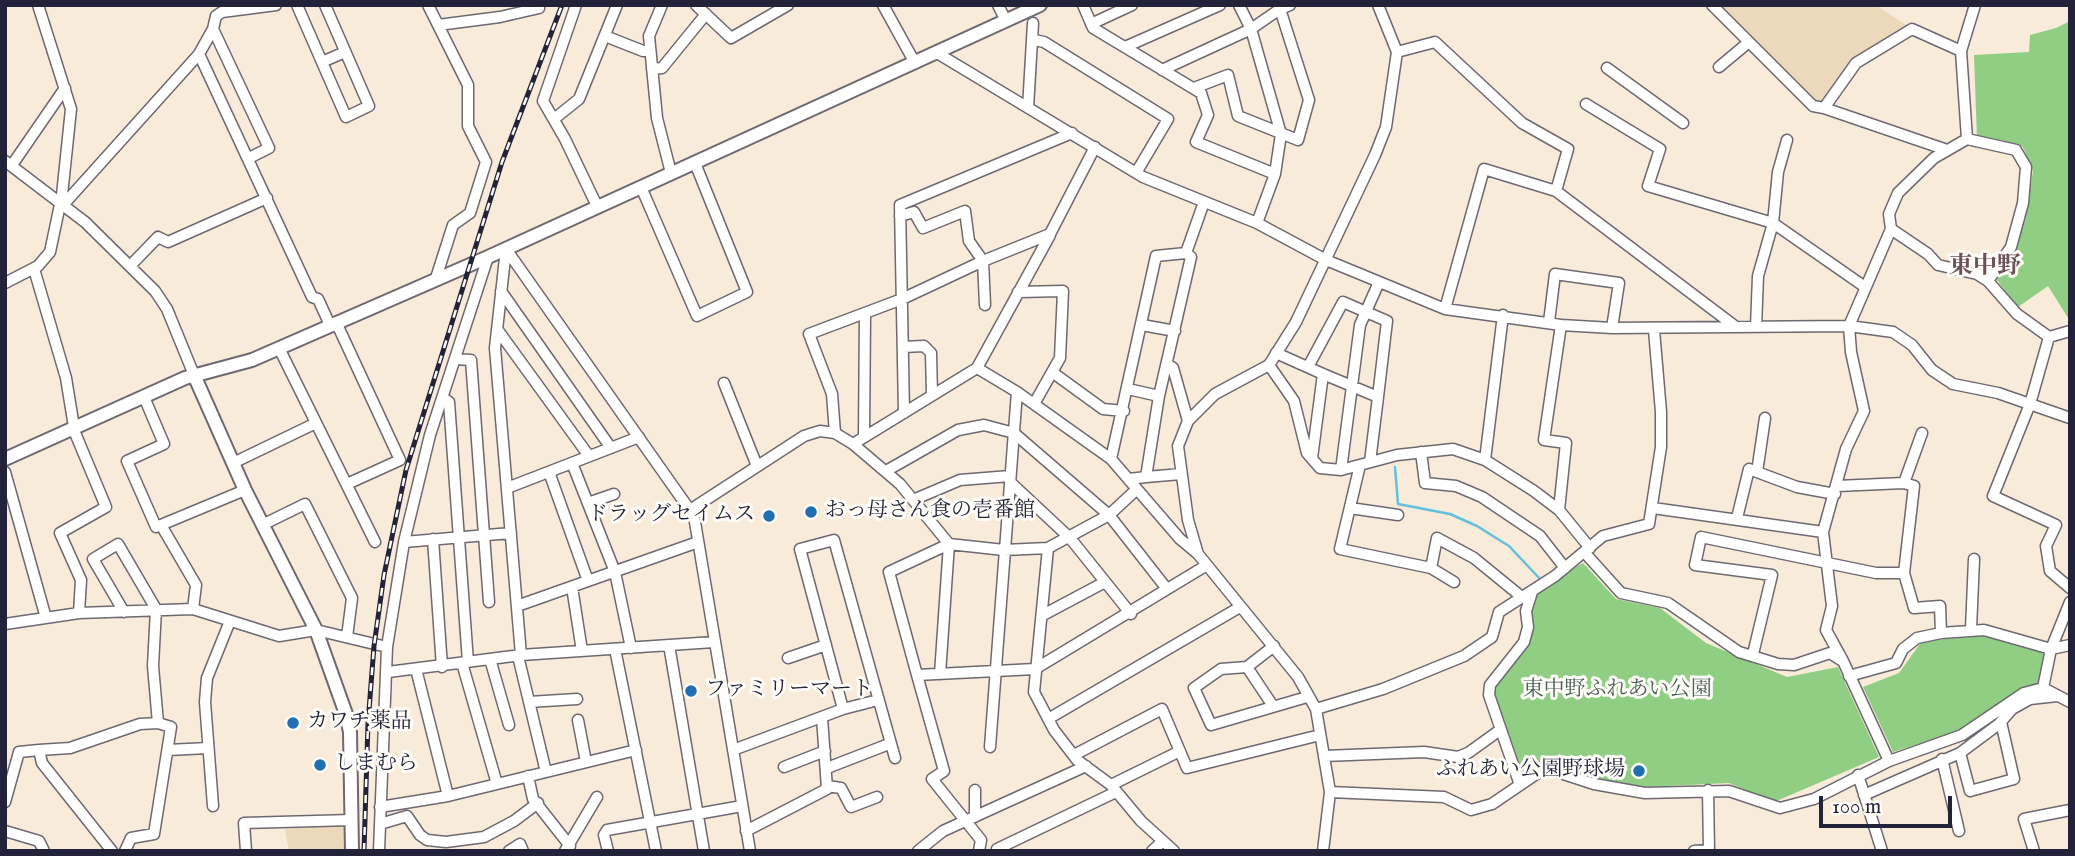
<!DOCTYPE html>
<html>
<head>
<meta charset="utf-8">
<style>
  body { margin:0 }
  #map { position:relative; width:2075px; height:856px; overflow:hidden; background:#f8ebd9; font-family:"IM FELL English",serif }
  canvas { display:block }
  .frame { position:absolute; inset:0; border:7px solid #22223b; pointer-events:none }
  .scale { position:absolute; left:1819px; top:796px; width:133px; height:32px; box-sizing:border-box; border:4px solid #22223b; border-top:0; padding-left:9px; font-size:21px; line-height:24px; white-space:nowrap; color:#22223b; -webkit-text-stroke:5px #fdfcf7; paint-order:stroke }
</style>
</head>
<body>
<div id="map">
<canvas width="2075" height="856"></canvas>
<div class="frame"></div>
<div class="scale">100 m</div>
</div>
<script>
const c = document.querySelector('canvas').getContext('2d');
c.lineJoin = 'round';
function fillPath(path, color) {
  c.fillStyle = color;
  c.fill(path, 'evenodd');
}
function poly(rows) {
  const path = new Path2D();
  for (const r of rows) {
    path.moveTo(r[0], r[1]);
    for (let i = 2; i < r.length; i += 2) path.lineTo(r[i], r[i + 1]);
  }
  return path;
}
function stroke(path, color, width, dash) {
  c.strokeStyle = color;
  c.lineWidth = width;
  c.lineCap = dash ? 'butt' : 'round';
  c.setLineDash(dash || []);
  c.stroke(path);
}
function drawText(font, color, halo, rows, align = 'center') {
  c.font = font + ' "IM FELL English","Noto Serif JP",serif';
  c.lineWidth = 6;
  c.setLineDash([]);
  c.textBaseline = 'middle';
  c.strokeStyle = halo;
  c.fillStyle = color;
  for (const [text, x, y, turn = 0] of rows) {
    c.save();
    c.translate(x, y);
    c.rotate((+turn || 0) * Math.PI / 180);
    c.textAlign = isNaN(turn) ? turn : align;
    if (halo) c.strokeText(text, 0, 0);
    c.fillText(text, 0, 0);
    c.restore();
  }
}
const built = poly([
  [1712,5,1876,5,1912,29,1856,63,1824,108,1813,106],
  [347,825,347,851,289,851,285,829]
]);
const green = poly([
  [2070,21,2070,321,2048,286,2018,307,1997,280,2015,251,2026,217,2033,171,2023,147,2002,140,1977,139,1974,55,2029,52,2030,35,2056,28],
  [1583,563,1616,599,1660,608,1706,643,1787,677,1838,667,1879,757,1774,802,1729,783,1645,787,1596,778,1543,762,1522,774,1490,685,1532,637,1532,592],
  [1983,636,2046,652,2038,685,2020,688,1959,731,1893,752,1863,687,1899,673,1922,641]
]);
const stream = poly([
  [1395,467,1398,504,1450,514,1477,526,1509,546,1541,580]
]);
const minor = poly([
  [297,5,346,117,369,106,325,5],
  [428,5,468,85,468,126,486,162,470,213,453,225,436,278],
  [576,5,543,101,565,139,597,206],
  [662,5,649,36,657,118,671,173],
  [696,5,731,38,788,5],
  [883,5,915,63],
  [998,5,1006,21],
  [1083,5,1093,28,1201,93,1208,115,1196,142,1275,174],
  [1239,5,1251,29,1281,134,1275,174,1257,223],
  [1712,5,1813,106,1824,108,1856,63,1912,29,1961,51],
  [1091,24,1132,5],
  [438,25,500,17,539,8,538,5],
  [213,29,269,148,249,158],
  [605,36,643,51,650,51],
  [1034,40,1044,42,1168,119,1136,173],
  [1125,47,1220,5],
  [1397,52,1435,42,1522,123,1568,149,1556,191],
  [937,53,1143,177,1257,223,1326,260,1445,309,1561,325,1612,328,1849,326,1893,332,1912,345,1932,370,1953,384,1998,393,2070,418],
  [199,54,312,297,318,299,330,325],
  [322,62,345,52],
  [1719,67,1749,42],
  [1607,68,1683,123],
  [652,69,662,68,706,14],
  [1162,70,1251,29,1280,9],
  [1194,88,1228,75,1238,116,1298,140,1309,100,1280,9,1290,5],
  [1586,104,1660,149,1648,186,1773,223,1865,287],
  [1028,108,1033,23],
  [1824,108,1947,150],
  [554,119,579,99,617,5],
  [1967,139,2016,150,2026,167,2023,203,2011,247,1988,281],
  [5,161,85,222,155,291,167,309,194,375],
  [12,165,65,88],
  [641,187,697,316,747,292,695,163],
  [64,204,199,54,213,29,216,16,222,12,276,5],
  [900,216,914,212,923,228,965,211,969,241,983,261,985,305],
  [1891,229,1928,254,1938,265,1977,274,1988,281,2017,314,2049,337,2070,331],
  [506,249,694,516,750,851],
  [506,249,495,348,521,655],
  [131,265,158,237,168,242,267,198],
  [34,269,66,378,74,427],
  [5,283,38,266,50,252,62,195,71,109,38,5],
  [501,291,611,448],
  [1018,292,1063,291,1060,358,1034,404],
  [1445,309,1484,169,1556,191,1736,327],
  [336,322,400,460,347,484],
  [1549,322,1555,274,1619,283,1612,328],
  [1142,325,1175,331],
  [1756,327,1758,276,1773,223,1778,172,1787,140],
  [497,329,589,456],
  [2049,337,2030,404,1993,496,2056,525,2046,546,2050,571,2070,588],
  [903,347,924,346,931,353,932,395],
  [279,348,375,542],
  [1276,353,1323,374,1378,397,1387,321,1343,302,1308,367],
  [455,359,471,360,489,602],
  [1167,364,1173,368,1188,421],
  [1269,365,1294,401,1307,453,1320,468,1341,470,1397,455,1453,449,1485,460,1534,491,1559,510,1590,548],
  [977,368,1017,392,1111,459,1180,539,1198,554,1298,677,1316,709,1330,792,1323,851],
  [1052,372,1103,409,1124,411],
  [724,383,757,466],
  [1128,389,1159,396],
  [144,397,164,444,127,461,156,527,245,490],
  [443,398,449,402,468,662],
  [904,413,900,205,1072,133],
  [73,428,106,507,60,533,81,580,79,613],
  [835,433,832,394,809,334,902,299,983,261,1050,234,1095,147],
  [1922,433,1904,483,1914,486,1904,573,1914,608,1940,606,1941,633],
  [864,437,865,313],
  [853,444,977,368,1050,235],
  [1421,452,1425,483,1456,486,1482,497,1540,536,1565,568],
  [1312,458,1323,374],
  [1111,459,1156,256,1186,253],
  [1485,460,1503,315],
  [1370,462,1378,397],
  [233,463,316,423],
  [572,463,615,572,631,648],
  [1360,465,1340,549,1431,568],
  [1341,470,1360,325,1379,282],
  [886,471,958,430,984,425,1014,433,1109,515,1167,589],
  [5,472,46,618],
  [549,472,588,581],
  [1757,472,1765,418],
  [1146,477,1181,474],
  [1129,479,1146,477,1159,396,1191,257,1186,253,1204,202],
  [1010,482,1070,538,1131,614],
  [1837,486,1904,483],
  [507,488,639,437],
  [1137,489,1109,515,1048,548,1004,550,949,544,889,572,917,675,1035,669,1207,565],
  [913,500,960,480,1010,476],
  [588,503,614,494],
  [1350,508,1398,515],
  [1653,508,1823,532],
  [690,510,804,436,820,431,835,433,853,444,900,484,949,544,940,674],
  [1559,510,1566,443,1544,440,1561,325],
  [1737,518,1749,469,1797,487,1835,494],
  [161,525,196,585,193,609],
  [262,525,305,504,352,598,347,637],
  [433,539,442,667],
  [404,542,511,533],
  [1048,548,1034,692,1054,730,1077,760,1111,785,1141,821,1174,851],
  [1585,553,1621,593,1668,603,1739,652,1778,664,1794,665,1830,653,1841,660],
  [1198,554,1188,520,1178,446,1188,421,1215,394,1269,365,1296,322,1375,155,1386,127,1397,52,1378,5],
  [1454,582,1431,568,1437,538,1474,558,1523,598],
  [572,587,582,651],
  [517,606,698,542],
  [124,612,93,559,118,544,156,609,153,666,158,723,171,727,154,834,131,838,125,851],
  [1043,615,1105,582],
  [5,624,79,613,193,609,279,636,316,630,387,647],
  [1971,629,1974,559],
  [669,645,704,851],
  [1274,646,1247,667,1221,669,1194,688,1211,725,1307,697],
  [615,649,656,851],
  [1753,654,1772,575,1695,565,1701,537,1876,573,1904,573],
  [518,656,546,772],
  [788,658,826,645],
  [490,659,509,725],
  [462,663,497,784],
  [1247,667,1273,706],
  [416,669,448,796],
  [388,672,521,655,714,642],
  [917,675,944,771,932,779,981,840,979,851],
  [1849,676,1896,663,1903,649,1917,638,1941,633,1984,630,2051,649,2070,645],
  [2043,688,2051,649,2070,602],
  [878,700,843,709,800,549,834,540,895,758],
  [529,702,577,699],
  [1316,709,1383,689,1464,656,1492,637,1499,612,1555,576,1603,536,1649,524,1661,447,1661,412,1654,330],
  [1048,719,1240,607],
  [578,720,586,762],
  [990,747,1017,392],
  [39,750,70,748,140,724,158,723],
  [168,750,208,748],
  [733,750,843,709],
  [1960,753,1970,791,2014,779,2001,722],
  [1074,755,1162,709,1187,768,1320,735],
  [1324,756,1424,752,1458,757,1468,753,1500,730],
  [1942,759,1959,831],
  [1889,761,1843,661,1826,630,1832,606,1823,532,1846,449,1864,411,1851,352,1849,326,1891,229,1889,214,1898,193,1934,158,1967,139,1961,51,1975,5],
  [784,767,825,751],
  [827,768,889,744],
  [1858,775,1882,851],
  [528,776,533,799,570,846],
  [1111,785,1180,751],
  [1520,785,1489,695,1490,685,1524,642,1528,627,1526,611,1532,592],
  [827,786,841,788,851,807,877,797],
  [1708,790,1709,851],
  [1330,792,1444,797,1471,810,1492,804,1545,768,1594,784,1645,793,1729,791,1780,808,1814,799,1889,761,1962,735,2024,693,2043,688,2070,702],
  [1864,795,1960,753,1999,724,2012,709,2030,699,2057,696],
  [5,802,19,752,39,750,42,763,112,851],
  [213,806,205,702,207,678,230,621],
  [380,807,448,796,636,750],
  [975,817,975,790],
  [380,824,407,816,420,835,427,840,446,842,484,837,514,821,538,803],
  [5,831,39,841,44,851],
  [746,831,827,789,822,717],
  [997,849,1116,792],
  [246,851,244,823,352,820],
  [379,851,387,647,404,542,430,435,488,257],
  [509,851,520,844,523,851],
  [565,851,597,797],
  [608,851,604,835,607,830,742,806],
  [918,851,943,831,1086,766],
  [1152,851,1163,841],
  [1694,851,1709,850],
  [2034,851,2024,819,2070,810]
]);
const tertiary = poly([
  [194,375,245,490,316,630,346,714,350,732,352,851],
  [5,459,185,378,252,360,488,257,1040,5]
]);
const rail = poly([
  [364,851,368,723,374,646,384,575,406,470,502,162,562,5]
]);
const markers = [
  [811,512,7,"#1f6fb2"],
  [769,516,7,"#1f6fb2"],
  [691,691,7,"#1f6fb2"],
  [293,723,7,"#1f6fb2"],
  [320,765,7,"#1f6fb2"],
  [1639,771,7,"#1f6fb2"]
];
const poiNames = [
  ["おっ母さん食の壱番館",825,512],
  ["ドラッグセイムス",755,516,"right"],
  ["ファミリーマート",705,691],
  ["カワチ薬品",307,723],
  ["しまむら",334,765],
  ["ふれあい公園野球場",1625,771,"right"]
];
const parkNames = [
  ["東中野ふれあい公園",1617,691]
];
const quarterNames = [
  ["東中野",1985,268]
];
fillPath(built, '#ecd8ba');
fillPath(green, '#90ce84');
stroke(stream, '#60c0de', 2.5);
stroke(minor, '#6d6872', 13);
stroke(tertiary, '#6d6872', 16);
stroke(minor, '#fff', 10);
stroke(tertiary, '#fff', 12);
stroke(rail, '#22223b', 5);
stroke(rail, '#fdfcf7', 2.5, [8]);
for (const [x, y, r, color] of markers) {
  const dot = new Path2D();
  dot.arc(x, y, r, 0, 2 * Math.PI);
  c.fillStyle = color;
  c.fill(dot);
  stroke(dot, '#fdfcf7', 2.5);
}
drawText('21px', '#22223b', '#fdfcf7', poiNames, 'left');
drawText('21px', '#485e55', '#fdfcf7', parkNames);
drawText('bold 24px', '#6c5258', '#fdfcf7', quarterNames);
</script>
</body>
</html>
